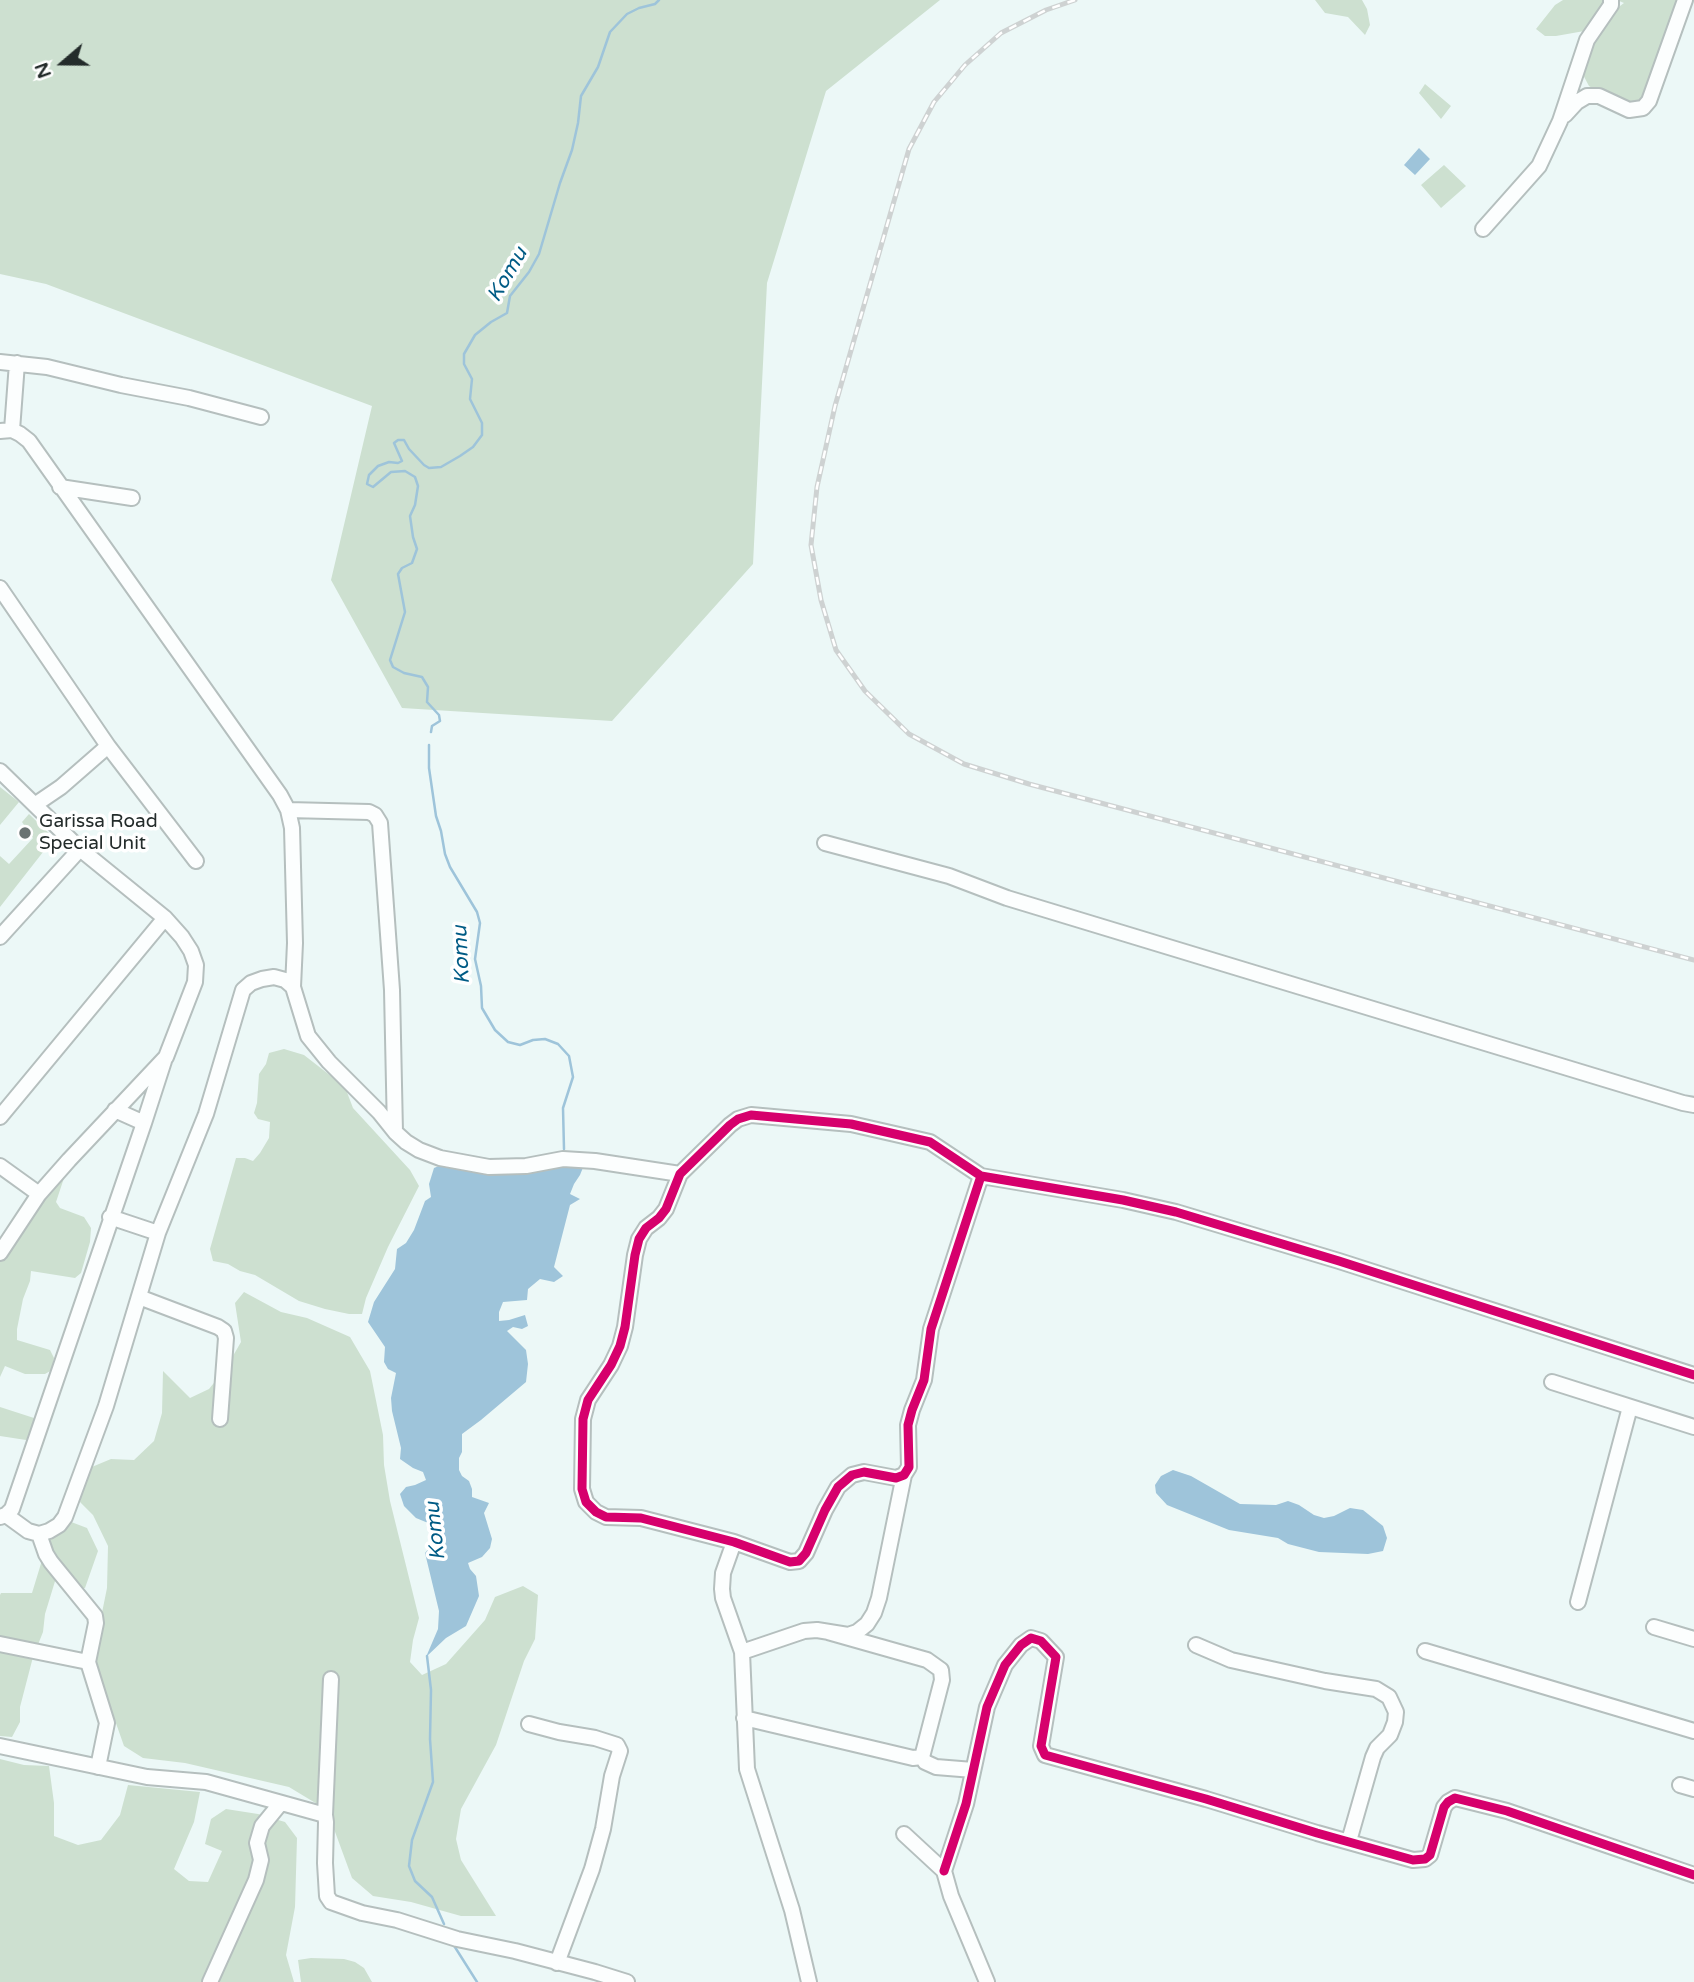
<!DOCTYPE html>
<html>
<head>
<meta charset="utf-8">
<style>
  body { margin:0 }
  #map { position:relative; width:1694px; height:1982px; overflow:hidden; background:#ecf8f7; font-family:"Varela Round",sans-serif }
  canvas { display:block }
  .north { position:absolute; left:28px; top:28px; width:70px; height:70px; -webkit-text-stroke:5px #fff; paint-order:stroke; rotate:250deg; font-size:19px; font-weight:700; line-height:28px; text-align:center; color:#242c2b }
  .north::after { content:''; display:block; margin:auto; width:24px; height:32px; background:#242c2b; clip-path:polygon(50% 0,100% 100%,50% 72%,0 100%) }
</style>
</head>
<body>
<div id="map">
<canvas width="1694" height="1982"></canvas>
<div class="north">N</div>
</div>
<script>
const c = document.querySelector('canvas').getContext('2d');
c.lineJoin = 'round';
function fillPath(path, color) {
  c.fillStyle = color;
  c.fill(path, 'evenodd');
}
function poly(rows) {
  const path = new Path2D();
  for (const r of rows) {
    path.moveTo(r[0], r[1]);
    for (let i = 2; i < r.length; i += 2) path.lineTo(r[i], r[i + 1]);
  }
  return path;
}
function stroke(path, color, width, dash) {
  c.strokeStyle = color;
  c.lineWidth = width;
  c.lineCap = dash ? 'butt' : 'round';
  c.setLineDash(dash || []);
  c.stroke(path);
}
function drawText(font, color, halo, rows, align = 'center') {
  c.font = font + ' "Varela Round",sans-serif';
  c.lineWidth = 7;
  c.setLineDash([]);
  c.textBaseline = 'middle';
  c.strokeStyle = halo;
  c.fillStyle = color;
  for (const [text, x, y, turn = 0] of rows) {
    c.save();
    c.translate(x, y);
    c.rotate((+turn || 0) * Math.PI / 180);
    c.textAlign = isNaN(turn) ? turn : align;
    if (halo) c.strokeText(text, 0, 0);
    c.fillText(text, 0, 0);
    c.restore();
  }
}
const green = poly([
  [0,0,940,0,826,91,767,283,753,564,612,721,402,708,331,580,372,406,46,284,0,274],
  [1315,0,1362,0,1367,9,1370,25,1365,35,1348,17,1325,13],
  [1563,0,1607,0,1590,30,1556,36,1545,36,1536,29,1555,5],
  [1617,0,1681,0,1675,15,1669,18,1673,24,1647,99,1635,107,1602,94,1589,86,1581,71,1591,41,1612,12,1624,3],
  [1425,84,1451,106,1441,119,1419,93],
  [1444,165,1466,186,1441,208,1421,185],
  [0,787,19,802,0,825],
  [29,814,54,838,0,907,0,856,9,864,33,838,22,822],
  [284,1049,304,1055,345,1087,353,1108,410,1170,419,1186,388,1247,366,1298,362,1314,349,1314,325,1309,299,1301,255,1275,240,1271,228,1264,213,1261,210,1249,236,1158,245,1158,253,1161,260,1153,269,1138,270,1122,258,1119,254,1113,257,1103,259,1074,266,1064,269,1053],
  [66,1172,56,1202,60,1208,84,1217,91,1228,90,1242,81,1273,75,1278,31,1271,30,1281,23,1299,17,1329,17,1340,50,1350,54,1358,52,1370,45,1374,25,1374,5,1366,0,1377,0,1251],
  [244,1292,281,1312,307,1318,350,1337,370,1371,383,1435,384,1465,390,1501,419,1618,413,1640,410,1662,422,1675,446,1664,485,1620,495,1597,523,1586,538,1595,535,1639,524,1661,496,1745,461,1809,456,1839,461,1860,496,1916,461,1916,411,1902,373,1896,352,1878,327,1810,289,1787,185,1763,143,1758,124,1746,111,1709,94,1701,88,1682,107,1588,108,1546,93,1515,80,1502,87,1469,111,1459,134,1460,154,1441,162,1413,163,1371,190,1398,209,1389,226,1368,241,1342,235,1303],
  [0,1407,34,1418,36,1422,32,1435,26,1440,0,1436],
  [66,1520,87,1528,98,1551,85,1588,69,1587,56,1578,45,1614,43,1632,33,1657,20,1707,20,1722,12,1737,0,1736,0,1595,1,1593,32,1593,54,1521],
  [0,1759,24,1765,49,1766,54,1803,54,1836,78,1845,101,1840,120,1815,128,1785,200,1792,194,1822,174,1869,189,1881,208,1882,222,1851,205,1844,211,1819,226,1809,258,1814,285,1822,297,1838,295,1907,286,1955,294,1982,0,1982],
  [311,1958,344,1959,355,1962,364,1968,372,1982,301,1982,298,1960]
]);
const water = poly([
  [1419,148,1430,159,1415,175,1404,165],
  [586,1160,580,1175,574,1184,570,1194,580,1199,570,1205,554,1267,563,1276,554,1282,540,1279,528,1289,527,1300,503,1302,499,1312,499,1321,509,1320,525,1315,528,1326,522,1329,513,1327,507,1331,526,1350,528,1364,526,1382,481,1420,462,1434,462,1452,459,1458,459,1470,462,1476,469,1481,472,1489,472,1497,489,1503,484,1513,492,1539,490,1548,482,1557,468,1563,470,1569,476,1576,479,1596,466,1626,446,1638,426,1657,438,1629,439,1611,425,1553,438,1538,433,1525,416,1518,404,1506,400,1494,406,1487,415,1485,426,1480,423,1472,413,1468,400,1459,401,1448,392,1411,391,1398,396,1373,388,1369,384,1362,385,1347,368,1322,374,1302,395,1269,397,1249,406,1243,414,1230,425,1201,431,1197,429,1184,434,1168,446,1163],
  [1173,1470,1191,1476,1240,1504,1276,1505,1288,1501,1299,1505,1314,1515,1324,1518,1334,1516,1350,1508,1363,1510,1383,1526,1387,1538,1383,1551,1368,1554,1319,1552,1288,1544,1278,1538,1229,1530,1167,1505,1156,1493,1155,1485,1161,1476]
]);
const stream = poly([
  [431,732,432,726,440,721,439,715,427,702,428,687,422,677,404,673,393,667,390,660,405,612,398,574,402,568,412,563,417,549,413,537,410,516,415,505,418,486,415,477,405,471,391,472,373,487,367,484,369,475,378,466,389,462,398,463,402,461,394,443,398,440,404,440,409,449,424,465,429,468,441,467,460,456,473,447,482,435,482,423,470,399,472,379,464,364,464,354,475,335,491,322,507,313,510,296,529,272,539,254,560,183,572,150,578,123,581,96,598,67,610,32,627,14,639,8,655,4,659,0],
  [429,745,429,768,436,816,441,831,445,854,450,867,477,912,480,923,475,959,481,986,482,1008,495,1030,508,1042,520,1045,533,1040,545,1039,558,1044,569,1056,573,1077,563,1108,564,1149],
  [427,1656,431,1690,430,1739,433,1782,412,1840,409,1866,415,1881,432,1897,444,1924],
  [453,1944,477,1982]
]);
const minor = poly([
  [1565,115,1577,102,1587,96,1599,96,1629,110,1643,108,1649,101,1685,0],
  [1483,229,1539,166,1560,121,1587,40,1611,5,1611,0],
  [0,362,47,367,121,385,189,398,261,417],
  [12,430,17,363],
  [0,431,12,430,20,434,29,441,280,795,288,810,292,828,295,943,293,987],
  [60,487,132,498],
  [0,588,108,746,61,787,36,804],
  [108,746,196,861],
  [0,771,80,849,165,918,182,937,191,951,196,965,195,982,166,1057,69,1160,39,1194,0,1253],
  [288,810,369,812,375,815,380,823,392,990,395,1132],
  [825,843,949,876,1007,898,1683,1103,1694,1105],
  [0,937,80,849],
  [0,1117,165,918],
  [144,1123,164,1061],
  [0,1166,39,1194],
  [981,1176,931,1329,924,1380,912,1410,908,1425,909,1467,904,1475,896,1478,864,1472,852,1475,838,1487,825,1510,806,1553,799,1561,790,1562,734,1542,641,1518,606,1517,596,1512,586,1502,582,1489,583,1419,588,1400,611,1365,620,1346,625,1327,635,1255,639,1239,646,1228,659,1218,666,1209,680,1174,730,1125,738,1119,751,1115,851,1124,930,1142,981,1176,1123,1200,1176,1212,1339,1261,1694,1375],
  [110,1217,158,1233,206,1114,243,990,251,983,262,979,274,977,285,980,293,987,308,1036,329,1062,379,1112,395,1132,406,1142,419,1150,440,1158,489,1167,526,1166,563,1159,595,1161,680,1174],
  [139,1297,218,1327,224,1331,226,1338,220,1419],
  [1552,1382,1694,1427],
  [6,1515,28,1531,39,1534,49,1531,59,1525,65,1517,106,1406,158,1233],
  [0,1517,6,1515,12,1509,144,1123,115,1110],
  [39,1534,46,1554,51,1562,95,1616,96,1623,88,1662,107,1723,98,1767],
  [734,1542,723,1573,722,1589,723,1598,742,1652,747,1769,792,1910,809,1982],
  [1578,1602,1630,1407],
  [1654,1627,1694,1639],
  [0,1644,88,1662],
  [1196,1645,1231,1660,1325,1681,1376,1689,1389,1697,1396,1712,1395,1722,1390,1735,1377,1748,1373,1757,1349,1841],
  [1425,1651,1694,1731],
  [742,1652,804,1631,817,1630,848,1635,857,1632,867,1624,874,1613,879,1598,904,1475],
  [744,1718,913,1758,922,1757,942,1680,941,1670,927,1660,828,1632],
  [529,1724,559,1732,595,1738,617,1745,620,1751,612,1776,603,1829,592,1869,557,1963],
  [0,1746,147,1777,206,1782,325,1815,326,1822,325,1863,327,1896,331,1902,362,1913,397,1920,457,1939,515,1951,595,1972,627,1982],
  [922,1757,925,1762,936,1767,973,1770],
  [1680,1785,1694,1789],
  [325,1815,331,1679],
  [904,1834,944,1871,951,1896,987,1982],
  [944,1871,966,1804,987,1707,1005,1665,1021,1645,1031,1638,1041,1641,1056,1657,1041,1746,1045,1755,1206,1799,1317,1833,1413,1860,1425,1859,1430,1855,1444,1807,1448,1802,1455,1798,1507,1811,1694,1875],
  [210,1982,256,1880,261,1860,257,1843,262,1826,280,1804]
]);
const rail = poly([
  [1075,0,1046,10,1001,33,965,65,934,102,909,149,835,406,817,487,811,545,821,600,836,650,865,691,909,734,964,764,1029,784,1694,960]
]);
const cycleway = poly([
  [981,1176,931,1329,924,1380,912,1410,908,1425,909,1467,904,1475,896,1478,864,1472,852,1475,838,1487,825,1510,806,1553,799,1561,790,1562,734,1542,641,1518,606,1517,596,1512,586,1502,582,1489,583,1419,588,1400,611,1365,620,1346,625,1327,635,1255,639,1239,646,1228,659,1218,666,1209,680,1174,730,1125,738,1119,751,1115,851,1124,930,1142,981,1176,1123,1200,1176,1212,1339,1261,1694,1375],
  [944,1871,966,1804,987,1707,1005,1665,1021,1645,1031,1638,1041,1641,1056,1657,1041,1746,1045,1755,1206,1799,1317,1833,1413,1860,1425,1859,1430,1855,1444,1807,1448,1802,1455,1798,1507,1811,1694,1875]
]);
const markers = [
  [25,833,7,"#6a7372"]
];
const poiNames = [
  ["Garissa Road",39,822],
  ["Special Unit",39,844]
];
const waterNames = [
  ["Komu",508,275,-60],
  ["Komu",462,955,-93],
  ["Komu",436,1531,-96]
];
fillPath(green, '#cde0d0');
fillPath(water, '#9ec4da');
stroke(stream, '#9ec4da', 2.5);
stroke(minor, '#b5bfbe', 18);
stroke(minor, '#fcfefe', 14);
stroke(rail, '#ced2d2', 5);
stroke(rail, '#fff', 2.5, [8]);
stroke(cycleway, '#d6006c', 9);
for (const [x, y, r, color] of markers) {
  const dot = new Path2D();
  dot.arc(x, y, r, 0, 2 * Math.PI);
  c.fillStyle = color;
  c.fill(dot);
  stroke(dot, '#fff', 2.5);
}
drawText('19px', '#242c2b', '#fff', poiNames, 'left');
drawText('italic 21px', '#005b85', '#fff', waterNames);
</script>
</body>
</html>
